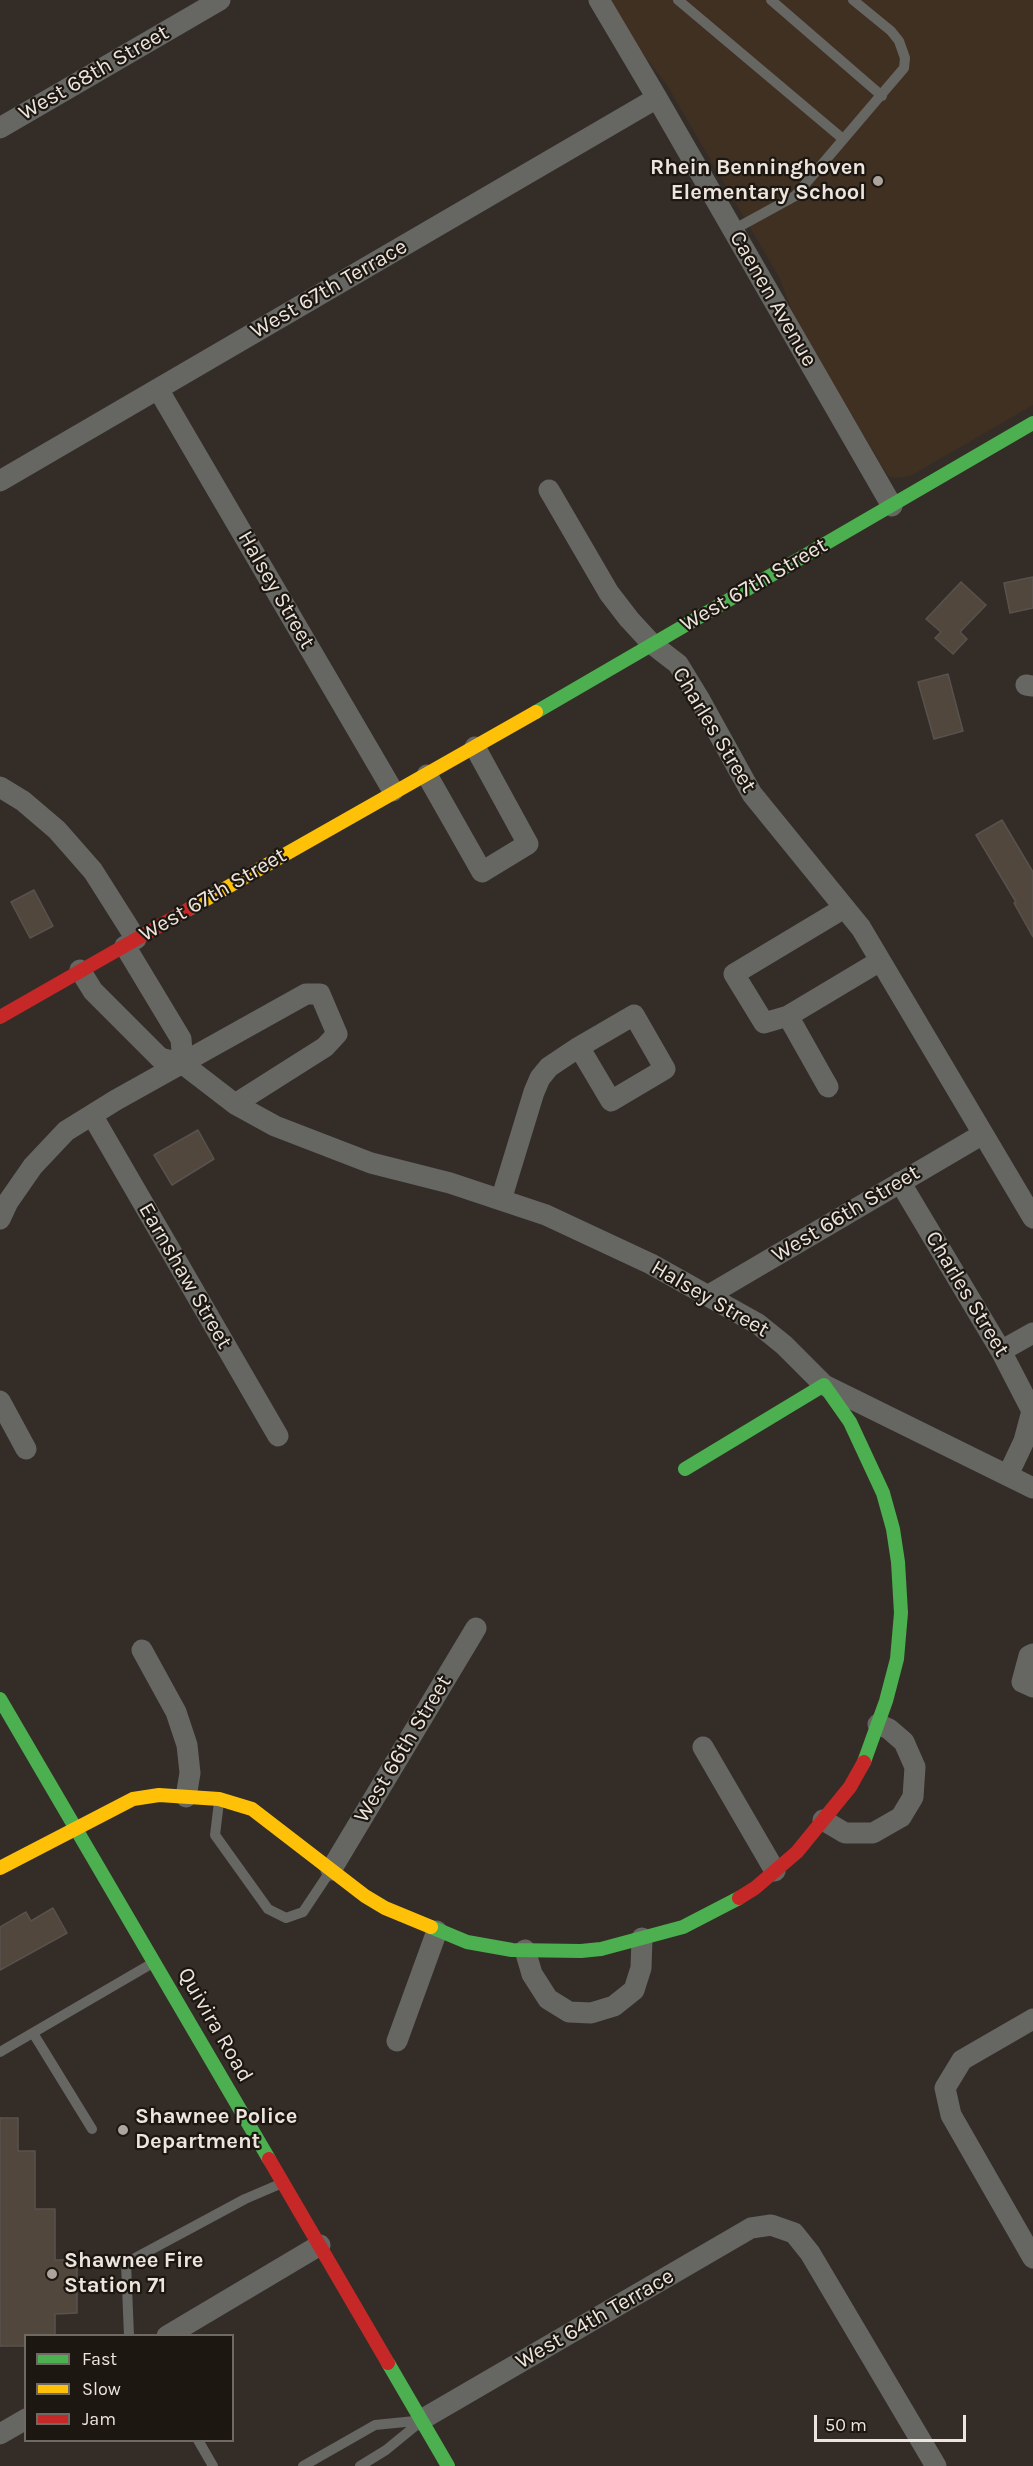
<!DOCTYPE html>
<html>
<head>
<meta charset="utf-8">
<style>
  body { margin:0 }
  #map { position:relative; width:1033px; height:2466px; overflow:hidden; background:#342d27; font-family:Karla,sans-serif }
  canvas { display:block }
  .legend { position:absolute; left:24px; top:2334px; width:210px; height:108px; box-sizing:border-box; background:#1c1711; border:2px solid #6f6963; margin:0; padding:8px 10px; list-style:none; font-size:18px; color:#ece4dd }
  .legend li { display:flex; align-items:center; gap:12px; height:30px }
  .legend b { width:30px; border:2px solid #6f6963 }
  .scale { position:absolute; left:814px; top:2415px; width:152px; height:27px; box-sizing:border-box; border:3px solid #ece4dd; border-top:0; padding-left:8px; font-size:18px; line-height:21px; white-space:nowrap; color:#ece4dd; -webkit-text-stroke:4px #1c1711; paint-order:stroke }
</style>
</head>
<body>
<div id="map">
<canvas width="1033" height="2466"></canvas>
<ul class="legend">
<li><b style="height:8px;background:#4caf50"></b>Fast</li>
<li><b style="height:8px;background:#ffc107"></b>Slow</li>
<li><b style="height:8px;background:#c62828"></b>Jam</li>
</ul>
<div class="scale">50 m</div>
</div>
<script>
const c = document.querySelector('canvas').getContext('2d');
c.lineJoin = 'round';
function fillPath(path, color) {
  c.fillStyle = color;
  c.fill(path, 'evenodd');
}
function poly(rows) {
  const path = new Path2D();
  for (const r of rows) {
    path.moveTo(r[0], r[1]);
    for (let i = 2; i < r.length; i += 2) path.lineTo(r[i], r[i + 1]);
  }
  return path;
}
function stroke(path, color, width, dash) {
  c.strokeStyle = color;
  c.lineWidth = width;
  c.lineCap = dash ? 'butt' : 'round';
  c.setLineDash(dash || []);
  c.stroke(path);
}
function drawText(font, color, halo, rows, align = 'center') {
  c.font = font + ' Karla,sans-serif';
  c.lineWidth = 4.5;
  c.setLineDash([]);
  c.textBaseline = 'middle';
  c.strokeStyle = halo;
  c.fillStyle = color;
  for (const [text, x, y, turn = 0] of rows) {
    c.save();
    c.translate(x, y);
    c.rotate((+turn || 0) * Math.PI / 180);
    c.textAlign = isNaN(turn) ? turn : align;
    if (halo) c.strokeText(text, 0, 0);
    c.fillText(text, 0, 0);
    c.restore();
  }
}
const built = poly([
  [610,0,1033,0,1033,405,910,476,898,478,888,476,797,323,779,277,667,85,637,46]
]);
const building = poly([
  [1033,577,1033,608,1010,613,1004,583,1033,577],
  [961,582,986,605,960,632,967,639,953,654,935,638,941,632,926,619,961,582],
  [948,674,963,731,934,739,918,682,948,674],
  [1002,820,1033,872,1033,937,1014,903,1016,902,976,835,1002,820],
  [34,890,53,926,30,938,11,902,34,890],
  [198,1130,214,1159,172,1185,154,1155,198,1130],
  [53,1908,67,1933,0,1970,0,1927,26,1912,31,1921,53,1908],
  [0,2118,18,2118,18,2151,35,2151,35,2209,55,2209,55,2260,77,2260,77,2313,55,2314,55,2336,26,2336,26,2346,0,2346,0,2118]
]);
const lane = poly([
  [678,0,843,139],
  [771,0,882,96],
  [733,230,795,196,904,68,905,58,899,41,891,31,853,0],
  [219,1802,215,1835,268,1909,286,1918,303,1912,331,1870],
  [33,2033,92,2129],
  [0,2052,151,1964],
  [129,2336,126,2263,245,2199,280,2184],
  [198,2440,213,2466],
  [303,2466,375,2425,415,2421],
  [360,2466,386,2450,419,2423]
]);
const street = poly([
  [599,0,657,98,892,506],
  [0,128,220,0],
  [158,389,393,791],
  [0,481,657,98],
  [549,490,609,593,629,619,652,644,678,664,700,700,752,794,861,928,1033,1218],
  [1026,685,1033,686],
  [427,775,482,872,528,844,475,747],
  [0,787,23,801,57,830,93,871,136,939],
  [125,946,181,1039,183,1064],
  [80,970,93,991,160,1058,183,1064,235,1104,275,1126,371,1163,450,1183,546,1215,651,1264,758,1324,784,1345,824,1385,1033,1488],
  [788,1016,764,1023,734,974,844,908],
  [828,1087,788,1016,880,961],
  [92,1115,278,1436],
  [900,1182,1001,1351,1032,1411,1024,1441,1008,1475],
  [501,1200,534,1092,540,1078,549,1067,579,1047,611,1101,665,1069,634,1015,579,1047],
  [0,1219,8,1202,33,1166,66,1131,116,1100,306,994,320,994,337,1034,325,1047,235,1104],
  [709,1295,983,1134],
  [1001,1351,1033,1333],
  [0,1401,26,1449],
  [142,1650,176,1712,187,1745,190,1773,186,1797],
  [1033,1654,1029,1656,1022,1682,1033,1687],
  [703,1747,775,1871],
  [823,1820,845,1833,873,1833,901,1817,913,1797,915,1767,904,1742,889,1729,878,1724],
  [331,1870,476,1628],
  [525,1950,532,1974,548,1999,569,2012,591,2013,614,2006,634,1990,641,1968,642,1938],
  [1033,2019,962,2060,945,2088,951,2115,1033,2258],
  [397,2041,437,1931],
  [167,2336,320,2245],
  [421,2420,751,2228,771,2225,794,2233,810,2253,936,2466],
  [0,2434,26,2419]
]);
const fast = poly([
  [536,712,1033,423],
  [685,1469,824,1385,850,1422,883,1493,893,1529,898,1562,901,1613,897,1659,886,1701,864,1762],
  [0,1699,269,2159],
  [431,1927,467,1942,512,1950,581,1951,601,1949,683,1927,739,1898],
  [388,2363,448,2466]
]);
const slow = poly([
  [189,909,536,712],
  [0,1868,133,1799,159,1795,219,1799,252,1809,365,1896,385,1908,431,1927]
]);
const jam = poly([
  [0,1017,189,909],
  [739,1898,755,1888,797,1852,850,1787,864,1762],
  [269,2159,388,2363]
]);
const markers = [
  [878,181,6,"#aca49d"],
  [123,2130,6,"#aca49d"],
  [52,2274,6,"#aca49d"]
];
const streetNames = [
  ["West 68th Street",94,73,-30],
  ["West 67th Terrace",329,289,-30],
  ["Caenen Avenue",773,299,60],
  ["West 67th Street",754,585,-30],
  ["Halsey Street",276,590,60],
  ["Charles Street",714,730,59],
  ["West 67th Street",213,895,-30],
  ["West 66th Street",846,1214,-31],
  ["Earnshaw Street",185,1276,60],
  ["Charles Street",967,1294,59],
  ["Halsey Street",710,1299,30],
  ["West 66th Street",403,1749,-59],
  ["Quivira Road",215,2025,60],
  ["West 64th Terrace",595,2319,-30]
];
const poiNames = [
  ["Rhein Benninghoven",866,168,"right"],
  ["Elementary School",866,193,"right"],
  ["Shawnee Police",135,2117],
  ["Department",135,2142],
  ["Shawnee Fire",64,2261],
  ["Station 71",64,2286]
];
fillPath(built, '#403022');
fillPath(building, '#52473c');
stroke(building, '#58524e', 1.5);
stroke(lane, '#666663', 10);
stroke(street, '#666663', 21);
stroke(fast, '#4caf50', 14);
stroke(slow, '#ffc107', 14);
stroke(jam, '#c62828', 14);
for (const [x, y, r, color] of markers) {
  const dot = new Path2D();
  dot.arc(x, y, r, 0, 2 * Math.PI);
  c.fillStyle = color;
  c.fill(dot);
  stroke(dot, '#1c1711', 2);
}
drawText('22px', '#ece4dd', '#1c1711', streetNames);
drawText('bold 22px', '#ece4dd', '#1c1711', poiNames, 'left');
</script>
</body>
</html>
